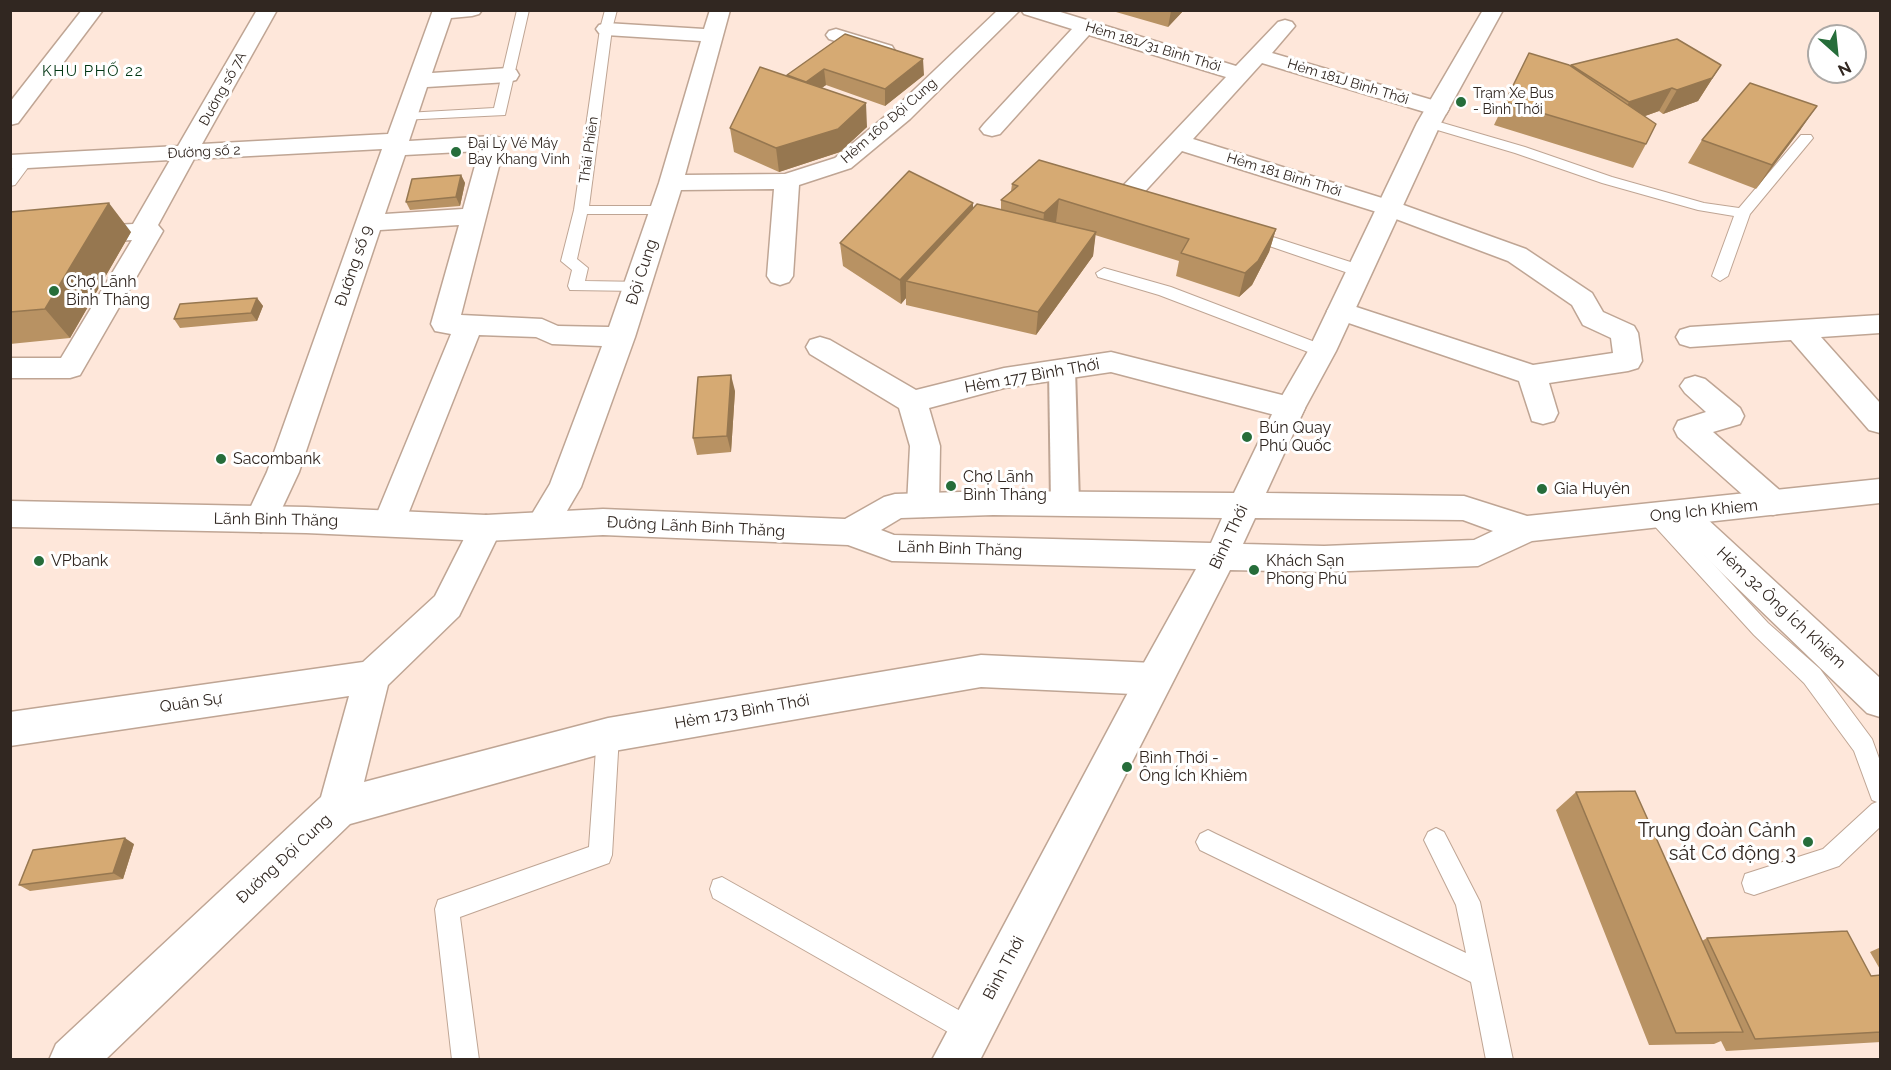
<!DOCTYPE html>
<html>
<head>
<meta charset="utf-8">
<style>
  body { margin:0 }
  #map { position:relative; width:1891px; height:1070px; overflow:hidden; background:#fee7da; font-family:Raleway,sans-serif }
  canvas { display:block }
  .frame { position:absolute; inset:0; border:12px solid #312721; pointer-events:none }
  .north { position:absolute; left:1807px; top:24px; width:60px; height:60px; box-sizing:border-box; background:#fff; border:2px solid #ada9a6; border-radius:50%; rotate:153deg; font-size:16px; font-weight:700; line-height:24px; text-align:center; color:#312721 }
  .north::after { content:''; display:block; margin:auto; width:21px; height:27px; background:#266d3a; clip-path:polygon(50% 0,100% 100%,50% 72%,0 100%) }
</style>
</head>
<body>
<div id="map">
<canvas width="1891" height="1070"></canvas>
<div class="frame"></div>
<div class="north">N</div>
</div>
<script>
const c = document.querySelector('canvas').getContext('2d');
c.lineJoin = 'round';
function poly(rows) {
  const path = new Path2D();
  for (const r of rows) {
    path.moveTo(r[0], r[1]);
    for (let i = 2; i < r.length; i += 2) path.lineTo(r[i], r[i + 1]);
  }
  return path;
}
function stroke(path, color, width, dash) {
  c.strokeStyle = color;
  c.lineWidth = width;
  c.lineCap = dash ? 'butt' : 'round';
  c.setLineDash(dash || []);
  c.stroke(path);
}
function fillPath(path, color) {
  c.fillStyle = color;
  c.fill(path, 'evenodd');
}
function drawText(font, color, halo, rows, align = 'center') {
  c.font = font + ' Raleway,sans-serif';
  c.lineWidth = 6;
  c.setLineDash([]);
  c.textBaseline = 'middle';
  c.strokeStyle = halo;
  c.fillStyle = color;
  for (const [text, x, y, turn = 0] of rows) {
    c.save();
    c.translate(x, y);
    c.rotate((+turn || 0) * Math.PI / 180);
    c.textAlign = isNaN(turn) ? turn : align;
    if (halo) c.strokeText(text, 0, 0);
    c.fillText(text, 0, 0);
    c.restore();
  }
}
const service = poly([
  [517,10,529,10,505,115,401,120,399,117,401,114,406,113,494,108,517,10],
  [605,10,617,10,612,29,589,206,661,206,668,210,661,214,587,214,577,259,588,268,585,281,644,282,646,286,644,290,638,291,570,290,568,286,572,270,561,261,574,210,600,29,605,10],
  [1429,119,1525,147,1612,177,1704,203,1739,208,1801,135,1811,135,1813,138,1750,214,1728,276,1720,281,1712,276,1734,216,1698,210,1602,183,1515,153,1424,126,1422,123,1429,119],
  [25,158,32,162,15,185,10,186,10,172,20,159,25,158],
  [1248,229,1366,267,1368,271,1366,275,1354,275,1243,237,1240,234,1243,231,1248,229],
  [1104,268,1171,287,1328,347,1330,351,1328,355,1316,355,1159,295,1098,277,1096,273,1104,268],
  [1657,509,1664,511,1768,623,1820,669,1872,739,1880,761,1880,827,1839,866,1754,895,1745,892,1742,883,1745,874,1823,849,1872,804,1877,802,1872,800,1854,751,1804,683,1754,635,1650,521,1647,516,1650,511,1657,509],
  [608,725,616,728,619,735,612,855,609,863,460,917,479,1060,452,1060,435,909,438,900,589,847,597,735,600,728,608,725],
  [1436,828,1444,832,1480,902,1513,1060,1486,1060,1471,982,1200,850,1196,842,1200,834,1208,830,1216,834,1466,953,1456,905,1424,840,1428,832,1436,828],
  [722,877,980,1022,984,1031,980,1040,971,1044,962,1040,713,898,710,889,713,880,722,877]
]);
const pedestrian = poly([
  [1062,360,1071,363,1075,369,1079,503,1075,511,1065,514,1055,511,1051,503,1049,369,1053,363,1062,360]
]);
const minor = poly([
  [82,10,103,10,18,123,10,125,10,102,82,10],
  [257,10,277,10,202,144,388,134,433,10,482,10,479,14,472,16,451,18,432,73,508,68,516,70,519,75,516,80,508,82,427,87,409,141,493,136,501,138,505,143,461,315,542,319,558,326,609,327,659,183,701,41,606,35,599,33,596,29,599,25,606,23,704,29,710,10,730,10,685,175,785,174,835,158,894,109,998,10,1020,10,910,119,851,168,799,185,793,276,789,282,780,285,771,282,767,276,774,189,681,190,635,337,581,487,554,533,542,537,530,533,526,524,550,484,602,346,552,344,536,337,479,335,401,532,389,536,377,532,373,523,451,334,435,331,431,324,459,225,380,230,299,472,277,519,273,528,261,532,249,528,245,519,267,472,382,149,194,159,158,225,163,231,80,375,70,378,10,378,10,358,61,358,132,240,10,247,10,231,133,224,170,160,10,169,10,155,178,146,257,10],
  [479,151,463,209,385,214,405,155,479,151],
  [1021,10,1054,10,1236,66,1278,22,1285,20,1292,22,1295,26,1272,53,1446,104,1449,109,1446,114,1438,116,1262,63,1193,139,1398,203,1526,249,1592,293,1603,312,1634,326,1638,333,1642,361,1638,368,1628,371,1549,383,1558,413,1554,421,1543,424,1532,421,1519,381,1331,317,1327,311,1331,305,1341,302,1533,365,1613,353,1611,338,1583,325,1572,305,1508,261,1380,213,1182,151,1138,199,1129,201,1120,199,1117,194,1120,189,1226,77,1089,35,1000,134,992,136,984,134,980,129,984,124,1072,29,1024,14,1021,10],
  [836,29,892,46,895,51,892,56,884,57,829,39,826,35,829,31,836,29],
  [1880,315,1880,333,1821,337,1880,403,1880,433,1869,430,1791,340,1690,347,1680,344,1676,337,1680,330,1690,327,1880,315],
  [820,337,830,340,916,390,1004,368,1111,352,1290,397,1301,400,1305,408,1301,416,1290,419,1111,372,1004,388,929,408,940,446,939,505,934,514,923,517,912,514,907,505,910,446,899,408,810,354,806,347,810,340,820,337],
  [1695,376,1705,379,1740,408,1744,416,1740,424,1713,432,1784,494,1789,503,1784,512,1773,515,1762,512,1678,437,1674,429,1678,421,1706,412,1685,393,1680,386,1685,379,1695,376],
  [1681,501,1692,505,1880,678,1880,717,1867,713,1670,523,1665,514,1670,505,1681,501],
  [486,515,498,519,502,528,459,616,388,685,364,782,608,718,981,655,1154,663,1167,668,1172,679,1167,690,1154,695,981,687,608,752,350,824,105,1060,49,1060,56,1044,321,797,349,696,10,746,10,712,363,662,435,596,474,519,486,515]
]);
const secondary = poly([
  [1483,10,1503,10,1441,123,1336,351,1305,408,1266,493,1464,496,1527,516,1880,479,1880,503,1532,541,1478,566,1324,572,1230,570,980,1060,932,1060,1141,668,1196,569,892,561,848,545,603,535,486,541,306,533,10,527,10,501,306,507,486,515,603,509,845,519,884,497,895,494,993,491,1234,493,1275,408,1308,351,1417,123,1483,10],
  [993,515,1222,518,1211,543,894,535,881,530,901,518,993,515],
  [1255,518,1463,520,1493,531,1474,540,1324,546,1243,544,1255,518]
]);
const wall = poly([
  [1109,10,1184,10,1168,27],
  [845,34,924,75,885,106,826,85,821,88,867,127,840,152,779,172,734,152,730,128,787,77,787,75],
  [1571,65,1721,65,1698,101,1663,114,1659,111,1645,116,1646,144,1633,168,1494,125,1505,102],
  [1801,129,1756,189,1688,163,1702,140],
  [461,175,465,183,460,206,410,210,406,202],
  [1012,184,1276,229,1269,252,1252,285,1239,297,1176,276,1179,261,1095,235,1093,256,1036,335,906,305,906,298,901,304,843,266,840,243,973,203,973,208,1001,209,1001,200,1011,191],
  [10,212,131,232,70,338,10,344],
  [257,298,263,306,257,321,180,328,174,319],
  [735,391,731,452,697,455,693,438],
  [1576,792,1702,941,1707,938,1871,976,1881,975,1881,1042,1726,1051,1721,1041,1714,1044,1649,1045,1556,810],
  [134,844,123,879,30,891,19,885],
  [1881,947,1881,971,1870,952]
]);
const shadedWall = poly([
  [1171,10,1184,10,1168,27,1171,11],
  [923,59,924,75,885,106,885,89],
  [1721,65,1698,101,1663,114,1677,90],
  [824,69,826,85,808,98,806,82],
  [1672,88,1659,111,1617,126,1629,102],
  [866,103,867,127,840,152,779,172,776,148],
  [1817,106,1801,129,1756,189,1772,165],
  [461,175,465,183,460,206,456,197],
  [1059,199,1056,222,1042,237,1044,213],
  [109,203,131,232,70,338,45,309],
  [973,203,973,227,906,281,906,298,901,304,900,280],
  [1276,229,1269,252,1252,285,1239,297,1245,273],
  [1096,232,1093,256,1036,335,1038,312],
  [257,298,263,306,257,321,251,313],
  [731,375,735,391,731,452,727,436],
  [125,838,134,844,123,879,113,873]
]);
const building = poly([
  [845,34,923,59,885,89,824,69,806,82,787,75,845,34],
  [1677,39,1721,65,1712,78,1677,90,1672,88,1629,102,1571,65,1677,39],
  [1529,53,1569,65,1656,124,1646,144,1505,102,1529,53],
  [760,67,866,103,838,129,776,148,730,128,760,67],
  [1750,83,1817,106,1772,165,1702,140,1750,83],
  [1039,160,1276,229,1258,261,1245,273,1181,253,1189,239,1059,199,1044,213,1001,200,1018,186,1012,184,1039,160],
  [909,171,973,203,900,280,840,243,909,171],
  [461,175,456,197,406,202,412,179,461,175],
  [109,203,45,309,10,312,10,212,109,203],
  [977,204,1096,232,1038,312,906,281,977,204],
  [257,298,251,313,174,319,180,304,257,298],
  [731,375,727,436,693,438,698,377,731,375],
  [1635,791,1743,1032,1676,1033,1576,792,1635,791],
  [125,838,113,873,19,885,33,850,125,838],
  [1847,931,1871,976,1881,975,1881,1032,1755,1039,1707,938,1847,931]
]);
const markers = [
  [1461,102,6,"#266d3a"],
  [456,152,6,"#266d3a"],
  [54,291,6,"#266d3a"],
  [1247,437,6,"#266d3a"],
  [221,459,6,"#266d3a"],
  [951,486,6,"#266d3a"],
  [1542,489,6,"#266d3a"],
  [39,561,6,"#266d3a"],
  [1254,570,6,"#266d3a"],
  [1127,767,6,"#266d3a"],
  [1808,842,6,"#266d3a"]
];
const farStreetnames = [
  ["Hẻm 181/31 Bình Thới",1153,47,17],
  ["Hẻm 181J Bình Thới",1348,82,17],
  ["Đường số 7A",223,89,-61],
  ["Hẻm 160 Đội Cung",889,121,-41],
  ["Thái Phiên",589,150,-82],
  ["Đường số 2",204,152,-3],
  ["Hẻm 181 Bình Thới",1284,175,17]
];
const farPoinames = [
  ["Trạm Xe Bus",1473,94],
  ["- Bình Thới",1473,110],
  ["Đại Lý Vé Máy",468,144],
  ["Bay Khang Vinh",468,160]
];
const farNeighbourhoodnames = [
  ["KHU PHỐ 22",93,71]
];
const streetNames = [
  ["Đường số 9",354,266,-71],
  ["Đội Cung",642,272,-72],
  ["Hẻm 177 Bình Thới",1032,376,-10],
  ["Ong Ich Khiem",1704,511,-6],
  ["Lãnh Binh Thăng",276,520,1],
  ["Đường Lãnh Binh Thăng",696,527,3],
  ["Bình Thới",1229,537,-65],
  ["Lãnh Binh Thăng",960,549,2],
  ["Hẻm 32 Ông Ích Khiêm",1781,608,43],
  ["Quân Sự",191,703,-8],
  ["Hẻm 173 Bình Thới",742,712,-10],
  ["Đường Đội Cung",284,859,-43],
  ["Bình Thới",1004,968,-62]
];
const poiNames = [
  ["Chợ Lãnh",66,282],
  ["Binh Thăng",66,300],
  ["Bún Quay",1259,428],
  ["Phú Quốc",1259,446],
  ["Sacombank",233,459],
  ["Chợ Lãnh",963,477],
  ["Bình Thăng",963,495],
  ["Gia Huyên",1554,489],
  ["VPbank",51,561],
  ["Khách Sạn",1266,561],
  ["Phong Phú",1266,579],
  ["Bình Thới -",1139,758],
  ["Ông Ích Khiêm",1139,776]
];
const nearPoinames = [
  ["Trung đoàn Cảnh",1796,831],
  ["sát Cơ động 3",1796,854]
];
stroke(service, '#bfa594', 2);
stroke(pedestrian, '#bfa594', 4);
stroke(minor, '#bfa594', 3);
stroke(secondary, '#bfa594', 3);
fillPath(service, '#fff');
fillPath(pedestrian, '#fff');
fillPath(minor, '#fff');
fillPath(secondary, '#fff');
fillPath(wall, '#b89263');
fillPath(shadedWall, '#967750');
fillPath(building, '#d6aa73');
stroke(building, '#967750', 1.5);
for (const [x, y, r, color] of markers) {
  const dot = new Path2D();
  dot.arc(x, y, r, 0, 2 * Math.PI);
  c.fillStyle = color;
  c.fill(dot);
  stroke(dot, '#fff', 2);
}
drawText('14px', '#312721', '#fff', farStreetnames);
drawText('14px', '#312721', '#fff', farPoinames, 'left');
c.letterSpacing = '1.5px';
drawText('15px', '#003613', '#fff', farNeighbourhoodnames);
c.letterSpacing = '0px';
drawText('16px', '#312721', '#fff', streetNames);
drawText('16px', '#312721', '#fff', poiNames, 'left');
drawText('20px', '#312721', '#fff', nearPoinames, 'right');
</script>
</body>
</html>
